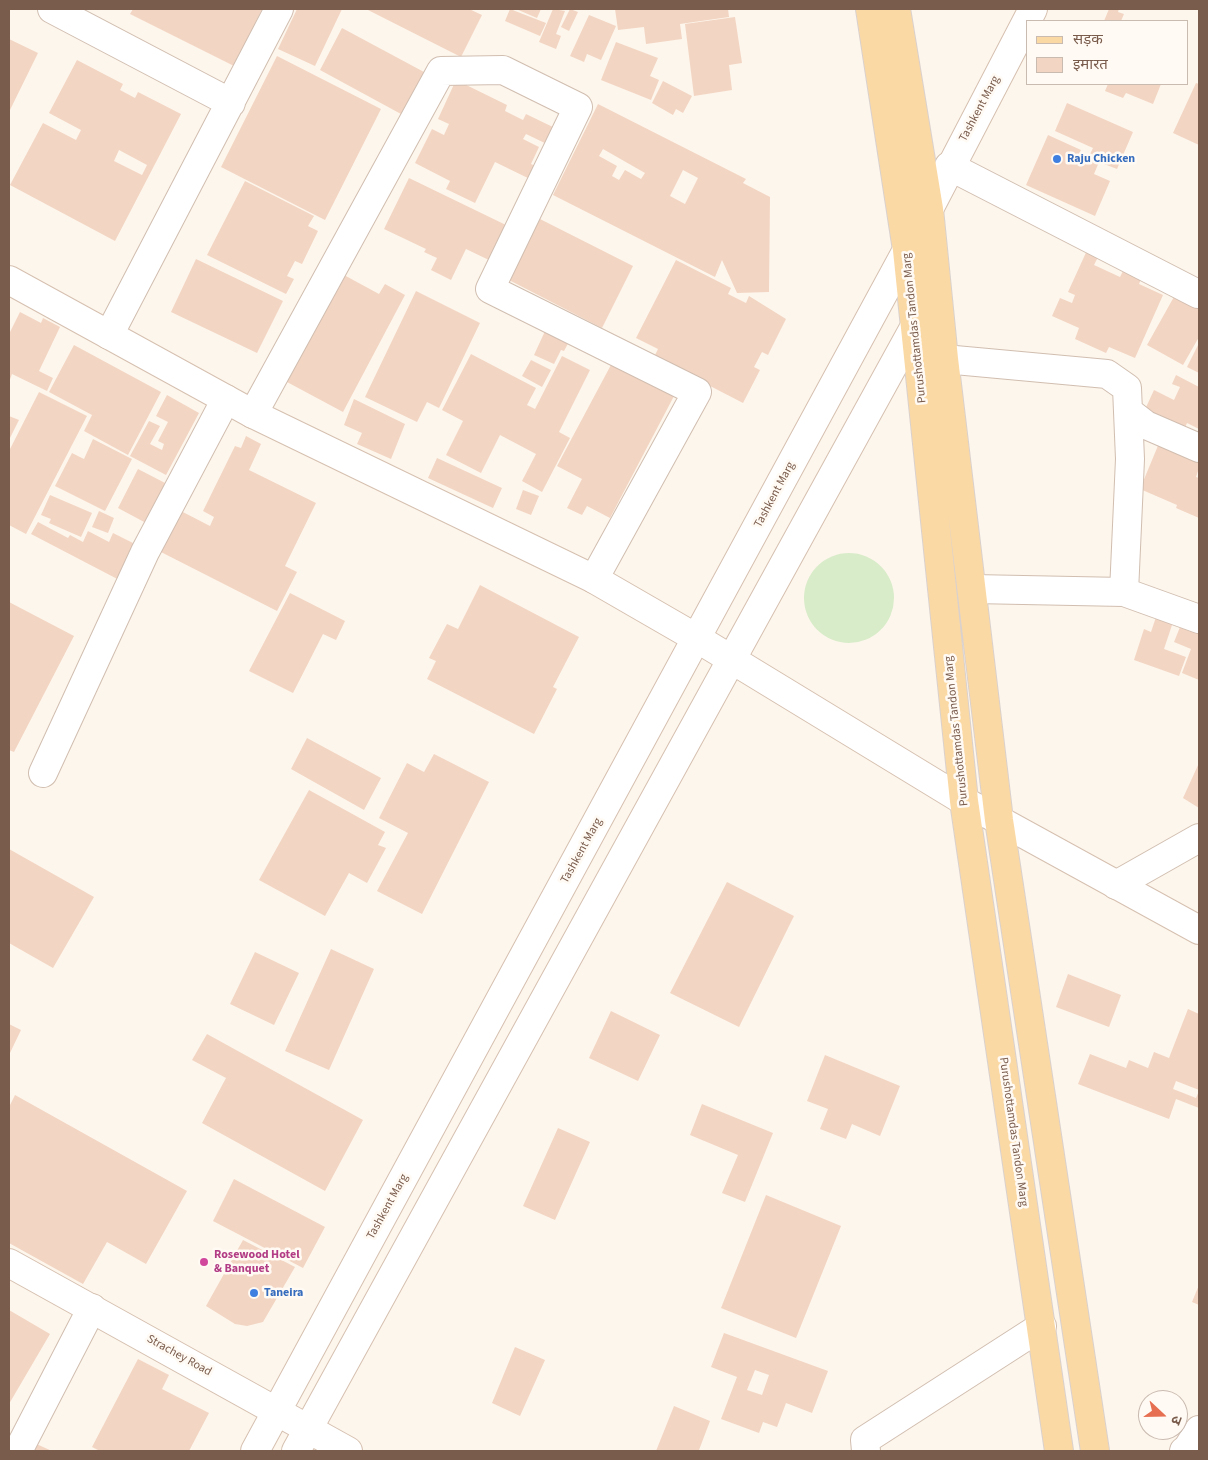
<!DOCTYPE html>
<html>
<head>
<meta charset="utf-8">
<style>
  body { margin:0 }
  #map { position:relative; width:1208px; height:1460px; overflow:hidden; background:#fdf6ec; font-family:"Source Sans 3","Noto Sans Devanagari",sans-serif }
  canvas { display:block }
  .frame { position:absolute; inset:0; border:10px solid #7a5c4d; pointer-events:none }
  .legend { position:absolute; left:1026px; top:20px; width:162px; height:65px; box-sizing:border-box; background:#fffaf3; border:1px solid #cabbb1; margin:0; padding:6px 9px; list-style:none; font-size:15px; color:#7a5c4d }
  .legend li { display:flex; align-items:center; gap:10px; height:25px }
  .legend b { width:25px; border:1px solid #cabbb1 }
  .north { position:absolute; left:1138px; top:1390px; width:50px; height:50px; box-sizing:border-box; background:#fffaf3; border:1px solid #cabbb1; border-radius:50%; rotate:111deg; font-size:14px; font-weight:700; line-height:20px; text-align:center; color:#7a5c4d }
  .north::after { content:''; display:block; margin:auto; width:18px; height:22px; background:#e76f51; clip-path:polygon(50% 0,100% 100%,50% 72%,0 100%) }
</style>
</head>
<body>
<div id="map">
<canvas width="1208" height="1460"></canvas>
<div class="frame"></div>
<ul class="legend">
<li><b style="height:6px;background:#fbd9a5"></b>सड़क</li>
<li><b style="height:14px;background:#f3d5c3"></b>इमारत</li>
</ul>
<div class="north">उ</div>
</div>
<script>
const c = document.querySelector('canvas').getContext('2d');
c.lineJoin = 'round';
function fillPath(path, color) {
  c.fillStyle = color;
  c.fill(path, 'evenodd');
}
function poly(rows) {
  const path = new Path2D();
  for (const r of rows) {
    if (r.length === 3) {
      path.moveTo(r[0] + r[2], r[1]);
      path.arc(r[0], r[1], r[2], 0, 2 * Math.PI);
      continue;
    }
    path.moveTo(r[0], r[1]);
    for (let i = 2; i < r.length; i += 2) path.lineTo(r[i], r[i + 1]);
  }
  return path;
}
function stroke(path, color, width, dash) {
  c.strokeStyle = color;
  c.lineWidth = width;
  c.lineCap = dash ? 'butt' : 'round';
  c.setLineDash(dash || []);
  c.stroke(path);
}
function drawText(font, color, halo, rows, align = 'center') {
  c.font = font + ' "Source Sans 3",sans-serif';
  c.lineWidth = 5;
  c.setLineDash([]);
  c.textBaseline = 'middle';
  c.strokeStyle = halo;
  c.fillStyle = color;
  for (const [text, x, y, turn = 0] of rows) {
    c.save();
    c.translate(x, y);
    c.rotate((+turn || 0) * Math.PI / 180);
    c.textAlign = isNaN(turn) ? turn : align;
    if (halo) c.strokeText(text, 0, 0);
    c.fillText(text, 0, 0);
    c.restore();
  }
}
const green = poly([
  [849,598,45]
]);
const building = poly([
  [133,9,262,9,234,66,130,14],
  [297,9,342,9,315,66,278,49],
  [366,9,469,9,482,15,461,57],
  [510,9,546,23,540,36,505,21],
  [516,9,541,9,537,18],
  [553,9,565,11,556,34,561,36,556,49,539,42],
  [570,9,578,12,569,31,561,27],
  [615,9,728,9,729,17,680,24,682,39,646,44,644,27,618,30],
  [1109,9,1119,9,1118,12,1124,14,1121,21,1104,21],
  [589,15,616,26,601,60,587,54,584,62,570,56],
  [735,17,742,63,729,65,732,90,694,96,685,24],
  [342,28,424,72,401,114,320,70],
  [9,39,38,53,9,112],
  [616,42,658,58,650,76,659,80,651,100,601,80],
  [277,56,381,109,325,220,221,167],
  [77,60,123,84,120,90,135,98,138,92,181,114,115,241,10,185,43,123,76,140,81,130,49,113],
  [119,150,147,165,142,175,114,161],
  [456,80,507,105,505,111,523,120,526,114,559,130,551,146,526,134,523,139,539,147,531,164,540,168,534,181,495,162,475,203,446,189,450,181,415,163,432,129,444,135,449,124,438,119],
  [663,81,692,96,683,113,676,109,673,115,652,103],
  [1196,83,1199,84,1199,145,1173,133],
  [1108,84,1161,84,1153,104,1126,93,1123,98,1105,91],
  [1067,103,1133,132,1117,169,1099,162,1094,174,1110,181,1095,216,1026,185,1048,135,1081,150,1075,161,1080,163,1082,158,1087,160,1093,148,1055,131],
  [598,104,746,179,743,183,770,197,769,292,737,293,722,260,715,277,553,195],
  [603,149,645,173,641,179,625,170,619,180,612,176,617,166,599,156],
  [683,170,698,178,685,204,670,196],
  [409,178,508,226,491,261,466,249,451,280,431,270,437,258,424,252,426,249,384,229],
  [245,181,314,216,308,226,318,231,302,264,295,261,287,276,294,279,286,294,207,255],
  [538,218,633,266,602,328,507,279],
  [1089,246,1101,251,1094,265,1120,277,1125,267,1143,274,1139,284,1163,295,1135,358,1109,347,1106,353,1075,339,1079,328,1052,316,1060,298,1072,303,1075,295,1068,292],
  [196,259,283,301,257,353,171,312],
  [676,260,731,288,728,294,746,303,749,296,786,319,768,355,762,352,754,367,760,370,743,403,654,357,658,349,636,338],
  [344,275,379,294,385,284,405,295,343,412,287,382],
  [416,291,480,323,439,408,427,402,417,422,365,397],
  [1175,295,1199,309,1199,337,1183,365,1147,345],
  [20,312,41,323,43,318,60,327,39,371,53,378,47,391,12,374,9,382,9,334],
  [546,329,570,340,564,351,561,350,554,364,534,355],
  [1199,343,1199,373,1187,367],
  [74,345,161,392,128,455,84,431,92,415,49,392],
  [471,354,536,388,527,405,535,409,562,356,590,370,559,432,570,438,542,492,522,481,536,454,500,435,481,473,446,455,463,421,442,410],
  [531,360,551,370,542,387,522,376],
  [612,363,674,396,610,518,587,506,582,515,567,508,582,479,557,466],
  [1176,375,1199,387,1199,429,1187,423,1182,435,1142,416,1154,390,1174,400,1180,387,1172,384],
  [39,392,87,416,26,534,9,525,9,451],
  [167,395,199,413,166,475,130,456,149,421,160,426,150,444,162,450,164,444,158,441,168,422,156,416],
  [354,399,405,424,391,459,357,444,362,433,344,425],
  [9,416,19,420,9,440],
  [246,436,261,444,249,470,316,503,285,566,297,572,277,611,157,550,177,509,210,526,214,517,203,511,235,446,241,448],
  [1162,436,1199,452,1199,468,1196,477,1199,478,1199,518,1176,508,1177,505,1140,489],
  [93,439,132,459,105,511,55,486,72,453,84,459],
  [437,458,502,488,493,508,428,478],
  [138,469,167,484,146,523,118,508],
  [523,490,539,496,531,515,516,509],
  [50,495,92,513,81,537,49,523,51,519,41,515],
  [99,511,114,518,108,533,92,527],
  [38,522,68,538,70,535,83,542,88,531,109,542,113,533,143,548,125,583,31,534],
  [480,585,579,637,553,687,557,689,534,734,427,679,436,661,429,658,447,624,458,629],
  [290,593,345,621,336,640,323,634,293,693,249,671],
  [9,602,74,636,14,752,9,750],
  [1176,613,1164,649,1186,657,1179,676,1134,660,1144,629,1151,632,1156,617],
  [1184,617,1199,623,1199,680,1182,673,1191,649,1174,642],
  [307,738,381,778,364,810,291,769],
  [434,754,489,782,422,914,377,891,408,833,379,818,407,763,424,772],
  [1199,763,1199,808,1183,798],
  [309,790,385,832,378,845,386,848,367,883,349,873,325,916,259,880],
  [9,849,94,897,53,968,9,943],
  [727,882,794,916,739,1027,670,993],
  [331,949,374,969,329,1070,285,1051],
  [255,952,299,973,274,1025,230,1004],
  [1068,974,1121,995,1109,1027,1056,1007],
  [1188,1009,1199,1014,1199,1090,1176,1081,1173,1089,1196,1098,1199,1091,1199,1108,1176,1099,1169,1119,1078,1084,1090,1054,1126,1068,1129,1060,1148,1068,1154,1052,1169,1058],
  [611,1011,660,1035,638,1081,589,1058],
  [9,1024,21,1030,9,1055],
  [207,1034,363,1120,325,1191,202,1123,226,1078,192,1060],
  [825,1055,900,1086,880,1136,852,1124,846,1139,820,1129,828,1109,807,1101],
  [15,1095,187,1191,146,1264,107,1242,83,1284,9,1243,9,1107],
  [702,1104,773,1133,745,1202,722,1193,738,1155,690,1135],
  [558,1128,590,1142,555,1220,523,1206],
  [234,1179,325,1227,303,1268,213,1221],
  [766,1195,841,1226,796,1338,721,1308],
  [243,1240,295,1267,263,1322,247,1326,235,1324,206,1306],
  [1199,1285,1199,1305,1192,1302],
  [9,1310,50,1334,9,1404],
  [724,1333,828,1371,812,1413,786,1403,777,1427,763,1422,759,1433,721,1419,737,1377,711,1367],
  [755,1370,769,1375,762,1395,747,1390],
  [515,1347,545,1360,520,1416,492,1403],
  [138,1359,169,1375,162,1389,209,1413,189,1451,100,1451,92,1447],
  [674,1406,710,1421,699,1450,703,1451,656,1451],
  [32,1442,52,1451,28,1451]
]);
const street = poly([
  [52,9,231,103],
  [949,166,1198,294],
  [109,335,279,9],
  [944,359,1107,374,1127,388,1130,459,1124,592],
  [1128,411,1146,425,1199,448],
  [253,414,441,71,503,70,578,107,490,289,697,392,594,579],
  [973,589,1124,592,1199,619],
  [43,773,145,552,226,399],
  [1116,885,1199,838],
  [18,1451,92,1308],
  [866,1451,865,1440,1042,1326],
  [1184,1451,1187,1449,1199,1430]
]);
const secondary = poly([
  [929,209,1033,9],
  [9,280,253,414,594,579,698,639,964,801,1199,930],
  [9,1263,348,1451],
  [255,1451,907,250],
  [296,1451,915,326]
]);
const primary = poly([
  [870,9,907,250,964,801,1059,1451],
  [896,9,929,209,944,359,999,820,1095,1451]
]);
const markers = [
  [1057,159,5,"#3f7fe0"],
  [204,1262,5,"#d1479c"],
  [254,1293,5,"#3f7fe0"]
];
const streetNames = [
  ["Tashkent Marg",980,109,-62],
  ["Purushottamdas Tandon Marg",915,328,-96],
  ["Tashkent Marg",775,495,-62],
  ["Purushottamdas Tandon Marg",957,731,-96],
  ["Tashkent Marg",582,851,-61],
  ["Purushottamdas Tandon Marg",1013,1132,82],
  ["Tashkent Marg",388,1207,-61],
  ["Strachey Road",179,1356,29]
];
const shopNames = [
  ["Raju Chicken",1067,159],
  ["Taneira",264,1293]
];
const hotelNames = [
  ["Rosewood Hotel",214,1255],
  ["& Banquet",214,1269]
];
fillPath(green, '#d8ecc9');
fillPath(building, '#f3d5c3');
stroke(street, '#d1beb0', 30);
stroke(secondary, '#d6c0b0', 30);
stroke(primary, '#dad1cd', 30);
stroke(street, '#fff', 28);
stroke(secondary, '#fff', 28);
stroke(primary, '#fbd9a5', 28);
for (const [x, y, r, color] of markers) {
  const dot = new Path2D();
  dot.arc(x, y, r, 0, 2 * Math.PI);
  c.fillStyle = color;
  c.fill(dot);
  stroke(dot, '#fffaf3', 2);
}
drawText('12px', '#7a5c4d', '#fffaf3', streetNames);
drawText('bold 12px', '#366cbe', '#fffaf3', shopNames, 'left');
drawText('bold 12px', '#b23c85', '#fffaf3', hotelNames, 'left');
</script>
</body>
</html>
